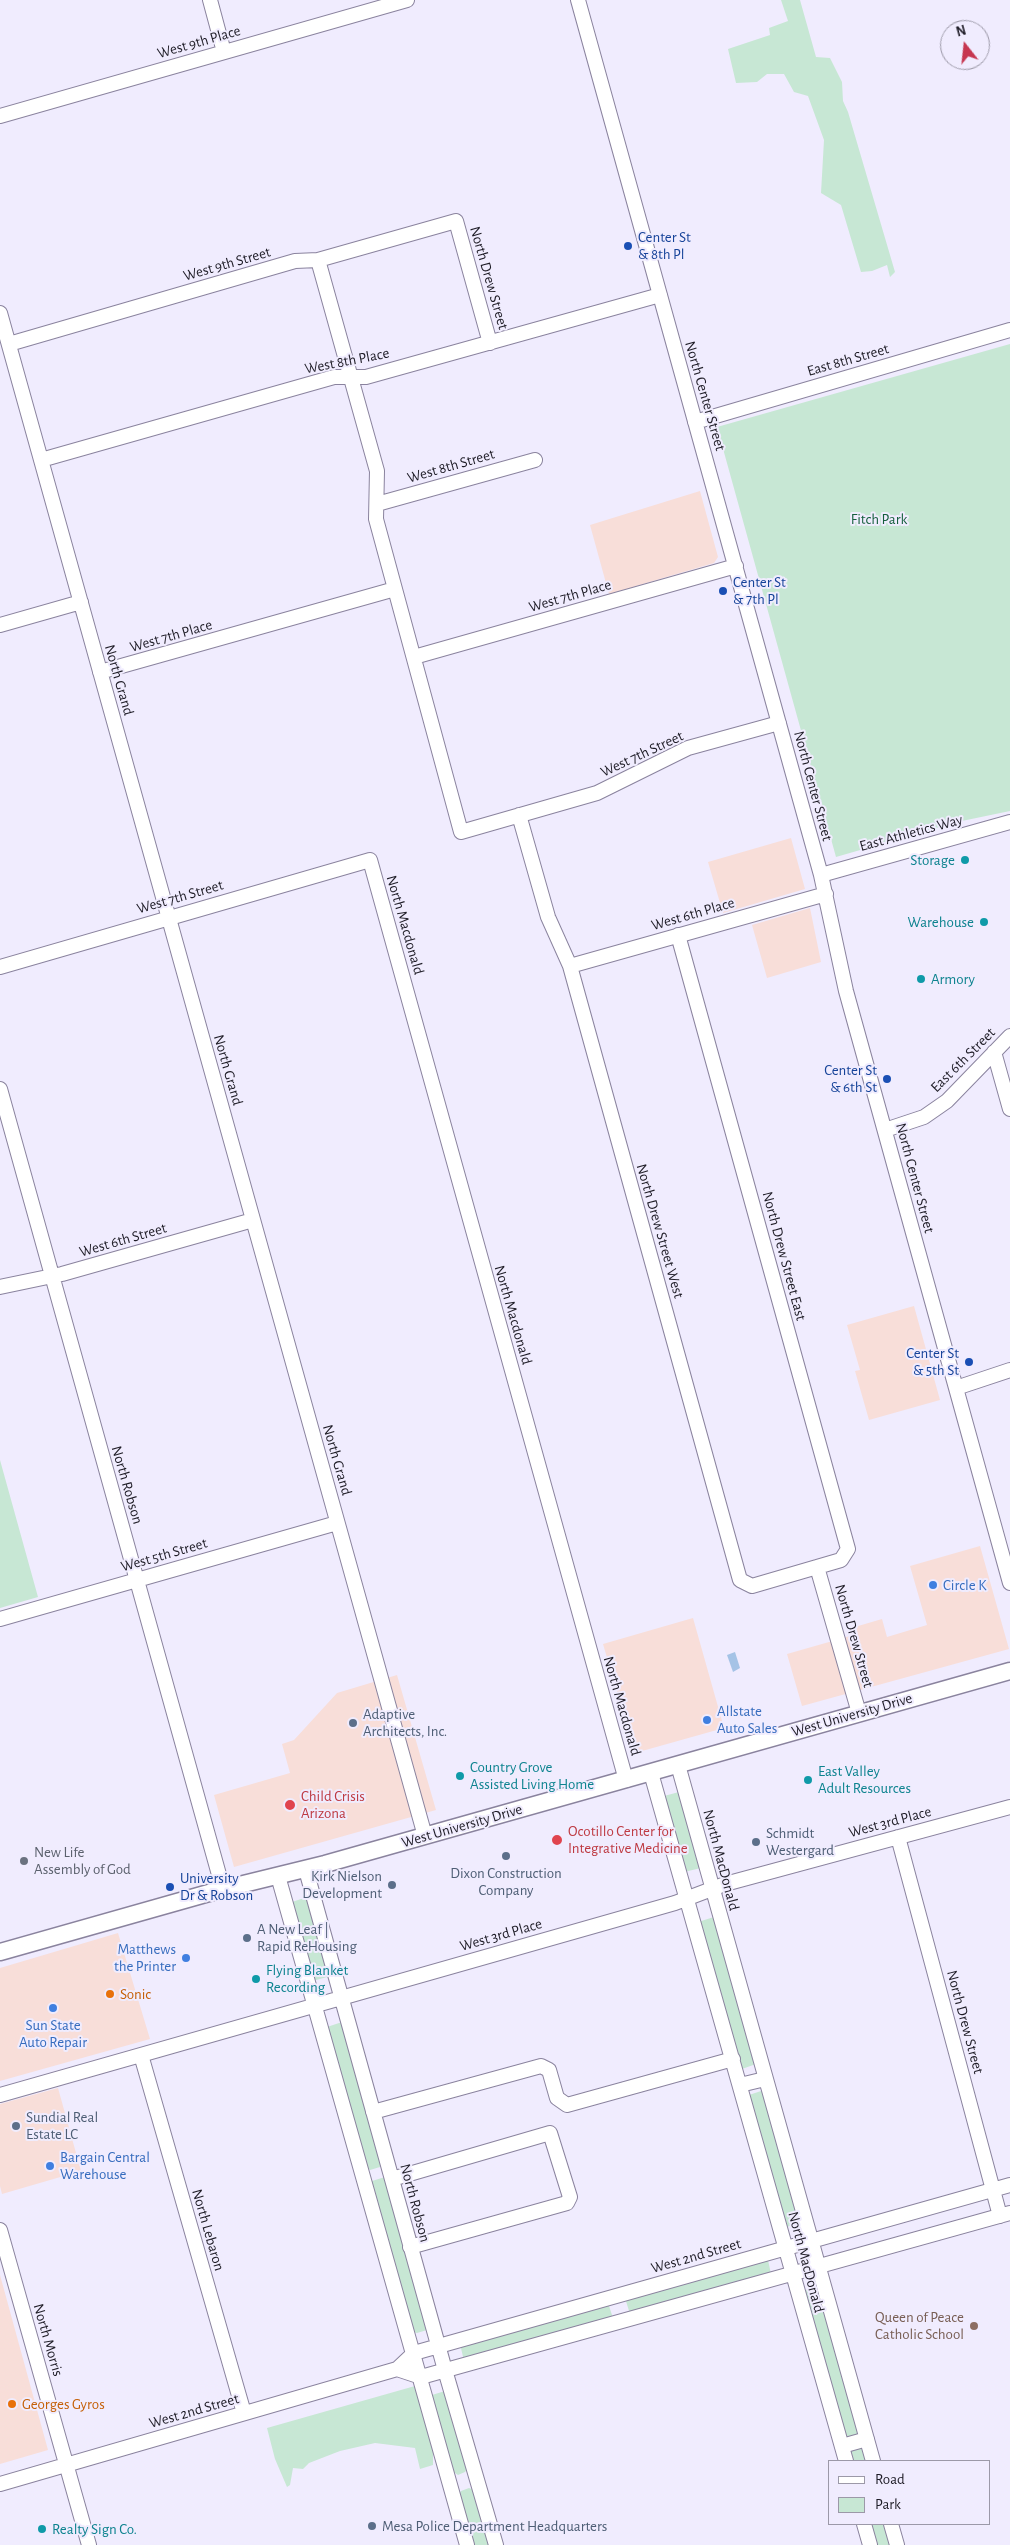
<!DOCTYPE html>
<html>
<head>
<meta charset="utf-8">
<style>
  body { margin:0 }
  #map { position:relative; width:1010px; height:2545px; overflow:hidden; background:#f0ecfe; font-family:"Alegreya Sans",sans-serif }
  canvas { display:block }
  .legend { position:absolute; left:828px; top:2460px; width:162px; height:65px; box-sizing:border-box; background:#f0ecfe; border:1px solid #9c99a8; margin:0; padding:6px 9px; list-style:none; font-size:15px; color:#1e1c26 }
  .legend li { display:flex; align-items:center; gap:10px; height:25px }
  .legend b { width:25px; border:1px solid #9c99a8 }
  .north { position:absolute; left:940px; top:20px; width:50px; height:50px; box-sizing:border-box; background:#f0ecfe; border:1px solid #9c99a8; border-radius:50%; rotate:344deg; font-size:14px; font-weight:700; line-height:20px; text-align:center; color:#1e1c26 }
  .north::after { content:''; display:block; margin:auto; width:18px; height:22px; background:#c63650; clip-path:polygon(50% 0,100% 100%,50% 72%,0 100%) }
</style>
</head>
<body>
<div id="map">
<canvas width="1010" height="2545"></canvas>
<ul class="legend">
<li><b style="height:6px;background:#fff"></b>Road</li>
<li><b style="height:14px;background:#c7e7d4"></b>Park</li>
</ul>
<div class="north">N</div>
</div>
<script>
const c = document.querySelector('canvas').getContext('2d');
c.lineJoin = 'round';
function fillPath(path, color) {
  c.fillStyle = color;
  c.fill(path, 'evenodd');
}
function poly(rows) {
  const path = new Path2D();
  for (const r of rows) {
    path.moveTo(r[0], r[1]);
    for (let i = 2; i < r.length; i += 2) path.lineTo(r[i], r[i + 1]);
  }
  return path;
}
function stroke(path, color, width, dash) {
  c.strokeStyle = color;
  c.lineWidth = width;
  c.lineCap = dash ? 'butt' : 'round';
  c.setLineDash(dash || []);
  c.stroke(path);
}
function drawText(font, color, halo, rows, align = 'center') {
  c.font = font + ' "Alegreya Sans",sans-serif';
  c.lineWidth = 4;
  c.setLineDash([]);
  c.textBaseline = 'middle';
  c.strokeStyle = halo;
  c.fillStyle = color;
  for (const [text, x, y, turn = 0] of rows) {
    c.save();
    c.translate(x, y);
    c.rotate((+turn || 0) * Math.PI / 180);
    c.textAlign = isNaN(turn) ? turn : align;
    if (halo) c.strokeText(text, 0, 0);
    c.fillText(text, 0, 0);
    c.restore();
  }
}
const commercial = poly([
  [700,491,718,557,714,563,609,594,590,525],
  [791,838,805,889,723,913,708,862],
  [810,908,821,962,767,978,752,925],
  [914,1306,940,1400,869,1420,855,1371,860,1370,847,1325],
  [980,1546,1009,1649,802,1706,787,1654,850,1636,848,1629,882,1619,887,1637,927,1625,910,1566],
  [693,1618,724,1728,635,1753,603,1644],
  [397,1675,436,1810,234,1867,214,1795,290,1773,282,1744,294,1740,337,1693],
  [118,1933,150,2039,0,2081,0,1968],
  [58,2088,81,2171,2,2194,0,2186,0,2104],
  [0,2275,48,2450,0,2464]
]);
const green = poly([
  [781,0,800,0,816,57,830,58,842,82,843,101,848,112,895,272,890,277,887,265,872,271,861,272,841,205,821,193,824,140,808,96,794,92,784,74,767,74,757,82,736,83,728,49,770,35,769,28,788,21],
  [1010,344,1010,811,957,822,836,857,717,427],
  [0,1460,38,1597,0,1608],
  [679,1792,701,1868,684,1872,664,1796],
  [307,1897,331,1976,316,1980,312,1978,292,1902],
  [714,1917,756,2064,742,2069,698,1922],
  [342,2022,382,2163,380,2167,370,2170,366,2166,327,2027],
  [761,2091,764,2094,800,2222,787,2227,749,2095],
  [385,2177,427,2330,417,2333,413,2332,371,2183,372,2181],
  [768,2260,771,2274,630,2314,625,2298],
  [816,2287,820,2290,859,2436,845,2439,804,2294,806,2290],
  [608,2303,613,2318,464,2361,460,2344],
  [415,2386,418,2389,433,2444,433,2465,420,2469,415,2448,375,2443,340,2451,309,2463,303,2469,293,2468,290,2485,287,2487,275,2459,267,2428],
  [445,2391,468,2468,465,2472,458,2475,452,2471,432,2395],
  [861,2446,865,2448,868,2461,850,2461,850,2449],
  [469,2488,474,2490,491,2545,473,2545,459,2495,461,2491],
  [868,2524,886,2524,892,2545,874,2545]
]);
const water = poly([
  [735,1652,740,1668,733,1672,727,1655]
]);
const minor = poly([
  [210,0,224,52],
  [578,0,821,875,846,991,1010,1583],
  [0,116,407,0],
  [318,260,377,471,376,519,461,832,597,793,688,748,779,723],
  [0,313,425,1836],
  [9,344,295,261,318,260,456,221,490,343],
  [695,422,1010,330],
  [41,460,334,377,366,377,660,295],
  [377,504,535,460],
  [0,625,81,602],
  [414,657,736,566],
  [100,672,395,589],
  [519,815,548,917,570,966,740,1580,752,1586,841,1560,848,1549,678,935],
  [821,875,1010,822],
  [570,966,826,894],
  [0,967,370,860,626,1780],
  [994,1052,1010,1109],
  [0,1089,223,1889],
  [885,1130,924,1117,947,1101,1010,1036],
  [0,1287,62,1274,253,1220],
  [956,1388,1010,1370],
  [817,1567,859,1713],
  [0,1619,337,1523],
  [678,1765,873,2461],
  [651,1773,846,2461],
  [898,1837,1000,2216],
  [306,1870,445,2370,496,2545],
  [278,1876,467,2545],
  [141,2055,244,2413],
  [740,2085,765,2079],
  [0,2095,675,1903,725,1884,1010,1807],
  [373,2112,541,2066,549,2070,557,2098,567,2105,733,2059],
  [392,2179,550,2133,570,2197,567,2203,410,2247],
  [0,2230,89,2545],
  [397,2369,421,2377,1010,2213],
  [842,2446,867,2439],
  [0,2484,397,2369,414,2353,1010,2185],
  [864,2524,870,2545],
  [891,2524,897,2545]
]);
const major = poly([
  [0,1952,223,1889,325,1864,1010,1671]
]);
const markers = [
  [628,246,5,"#1a4fb4"],
  [723,591,5,"#1a4fb4"],
  [965,860,5,"#0f9aa8"],
  [984,922,5,"#0f9aa8"],
  [921,979,5,"#0f9aa8"],
  [887,1079,5,"#1a4fb4"],
  [969,1362,5,"#1a4fb4"],
  [933,1585,5,"#3f7fe0"],
  [707,1720,5,"#3f7fe0"],
  [353,1723,5,"#5c6f8a"],
  [460,1776,5,"#0f9aa8"],
  [808,1780,5,"#0f9aa8"],
  [290,1805,6,"#e0444e"],
  [557,1840,6,"#e0444e"],
  [756,1842,5,"#5c6f8a"],
  [506,1856,5,"#5c6f8a"],
  [24,1861,5,"#6b7280"],
  [392,1885,5,"#5c6f8a"],
  [170,1887,5,"#1a4fb4"],
  [247,1938,5,"#5c6f8a"],
  [186,1958,5,"#3f7fe0"],
  [256,1979,5,"#0f9aa8"],
  [110,1994,5,"#e8710a"],
  [53,2008,5,"#3f7fe0"],
  [16,2126,5,"#5c6f8a"],
  [50,2166,5,"#3f7fe0"],
  [974,2326,5,"#8d6e63"],
  [12,2404,5,"#e8710a"],
  [372,2526,5,"#5c6f8a"],
  [42,2529,5,"#0f9aa8"]
];
const streetNames = [
  ["West 9th Place",199,42,-16],
  ["West 9th Street",227,264,-16],
  ["North Drew Street",489,278,74],
  ["East 8th Street",848,360,-16],
  ["West 8th Place",347,361,-11],
  ["North Center Street",705,396,74],
  ["West 8th Street",451,466,-16],
  ["West 7th Place",570,596,-16],
  ["West 7th Place",171,636,-16],
  ["North Grand",119,680,74],
  ["West 7th Street",642,754,-25],
  ["North Center Street",813,786,75],
  ["East Athletics Way",911,833,-15],
  ["West 7th Street",180,897,-16],
  ["West 6th Place",693,914,-16],
  ["North Macdonald",405,925,74],
  ["East 6th Street",963,1060,-45],
  ["North Grand",228,1070,74],
  ["North Center Street",915,1178,75],
  ["North Drew Street West",660,1231,74],
  ["West 6th Street",123,1240,-16],
  ["North Drew Street East",784,1256,75],
  ["North Macdonald",513,1315,74],
  ["North Grand",337,1460,74],
  ["North Robson",127,1485,74],
  ["West 5th Street",164,1555,-16],
  ["North Drew Street",854,1636,74],
  ["North Macdonald",622,1706,74],
  ["West University Drive",852,1715,-16],
  ["West 3rd Place",890,1822,-15],
  ["West University Drive",462,1826,-16],
  ["North MacDonald",721,1860,75],
  ["West 3rd Place",501,1935,-16],
  ["North Drew Street",965,2022,75],
  ["North Robson",415,2203,75],
  ["North Lebaron",208,2230,74],
  ["West 2nd Street",696,2256,-16],
  ["North MacDonald",806,2262,75],
  ["North Morris",48,2340,74],
  ["West 2nd Street",194,2411,-16]
];
const transitNames = [
  ["Center St",638,237],
  ["& 8th Pl",638,254],
  ["Center St",733,582],
  ["& 7th Pl",733,599],
  ["Center St",877,1070,"right"],
  ["& 6th St",877,1087,"right"],
  ["Center St",959,1353,"right"],
  ["& 5th St",959,1370,"right"],
  ["University",180,1878],
  ["Dr & Robson",180,1895]
];
const parkNames = [
  ["Fitch Park",879,519]
];
const cultureNames = [
  ["Storage",955,860,"right"],
  ["Warehouse",974,922,"right"],
  ["Armory",931,979],
  ["Country Grove",470,1767],
  ["Assisted Living Home",470,1784],
  ["East Valley",818,1771],
  ["Adult Resources",818,1788],
  ["Flying Blanket",266,1970],
  ["Recording",266,1987],
  ["Realty Sign Co.",52,2529]
];
const shopNames = [
  ["Circle K",943,1585],
  ["Allstate",717,1711],
  ["Auto Sales",717,1728],
  ["Matthews",176,1949,"right"],
  ["the Printer",176,1966,"right"],
  ["Sun State",53,2025,"center"],
  ["Auto Repair",53,2042,"center"],
  ["Bargain Central",60,2157],
  ["Warehouse",60,2174]
];
const serviceNames = [
  ["Adaptive",363,1714],
  ["Architects, Inc.",363,1731],
  ["Schmidt",766,1833],
  ["Westergard",766,1850],
  ["Dixon Construction",506,1873,"center"],
  ["Company",506,1890,"center"],
  ["Kirk Nielson",382,1876,"right"],
  ["Development",382,1893,"right"],
  ["A New Leaf |",257,1929],
  ["Rapid ReHousing",257,1946],
  ["Sundial Real",26,2117],
  ["Estate LC",26,2134],
  ["Mesa Police Department Headquarters",382,2526]
];
const healthNames = [
  ["Child Crisis",301,1796],
  ["Arizona",301,1813],
  ["Ocotillo Center for",568,1831],
  ["Integrative Medicine",568,1848]
];
const worshipNames = [
  ["New Life",34,1852],
  ["Assembly of God",34,1869]
];
const foodNames = [
  ["Sonic",120,1994],
  ["Georges Gyros",22,2404]
];
const educationNames = [
  ["Queen of Peace",964,2317],
  ["Catholic School",964,2334]
];
fillPath(commercial, '#f8ded9');
fillPath(green, '#c7e7d4');
fillPath(water, '#a5c3e6');
stroke(minor, '#8a839e', 16);
stroke(major, '#8a839e', 19);
stroke(minor, '#fff', 14);
stroke(major, '#fff', 16);
for (const [x, y, r, color] of markers) {
  const dot = new Path2D();
  dot.arc(x, y, r, 0, 2 * Math.PI);
  c.fillStyle = color;
  c.fill(dot);
  stroke(dot, '#f0ecfe', 2);
}
drawText('15px', '#1e1c26', '#f0ecfe', streetNames);
drawText('15px', '#164399', '#f0ecfe', transitNames, 'left');
drawText('15px', '#155f3d', '#f0ecfe', parkNames);
drawText('15px', '#0d838f', '#f0ecfe', cultureNames, 'left');
drawText('15px', '#366cbe', '#f0ecfe', shopNames, 'left');
drawText('15px', '#4e5e75', '#f0ecfe', serviceNames, 'left');
drawText('15px', '#be3a42', '#f0ecfe', healthNames, 'left');
drawText('15px', '#5b616d', '#f0ecfe', worshipNames, 'left');
drawText('15px', '#c56008', '#f0ecfe', foodNames, 'left');
drawText('15px', '#785e54', '#f0ecfe', educationNames, 'right');
</script>
</body>
</html>
